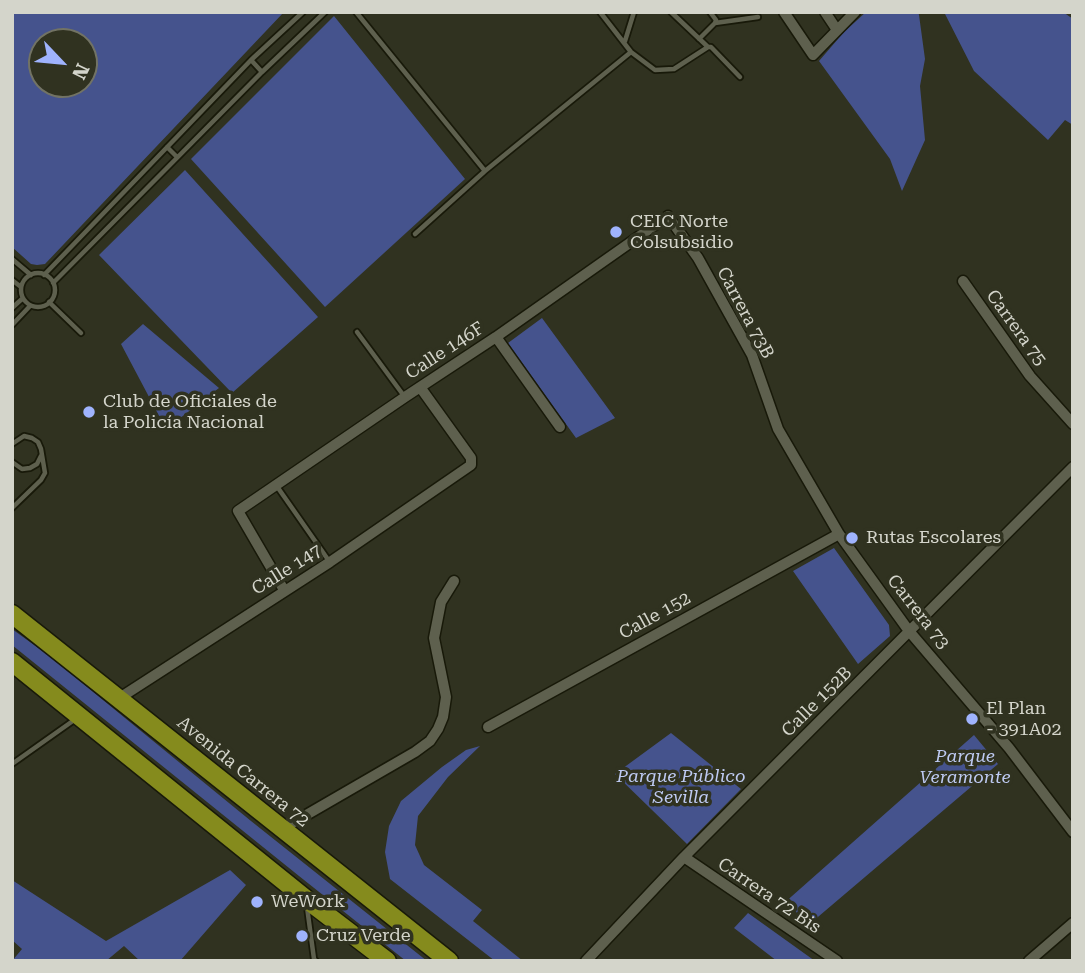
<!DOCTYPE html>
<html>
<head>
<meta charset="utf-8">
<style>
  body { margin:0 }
  #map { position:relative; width:1085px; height:973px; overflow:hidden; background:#303220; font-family:"Roboto Serif",serif }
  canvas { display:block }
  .frame { position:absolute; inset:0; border:14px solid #d4d5cb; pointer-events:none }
  .north { position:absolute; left:28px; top:28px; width:70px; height:70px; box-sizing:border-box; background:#303220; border:2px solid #727364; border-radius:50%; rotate:116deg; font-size:19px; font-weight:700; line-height:28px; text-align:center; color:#d4d5cb }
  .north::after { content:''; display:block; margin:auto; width:24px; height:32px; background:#9fb3fd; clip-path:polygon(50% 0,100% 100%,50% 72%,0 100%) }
</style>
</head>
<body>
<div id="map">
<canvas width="1085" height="973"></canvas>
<div class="frame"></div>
<div class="north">N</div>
</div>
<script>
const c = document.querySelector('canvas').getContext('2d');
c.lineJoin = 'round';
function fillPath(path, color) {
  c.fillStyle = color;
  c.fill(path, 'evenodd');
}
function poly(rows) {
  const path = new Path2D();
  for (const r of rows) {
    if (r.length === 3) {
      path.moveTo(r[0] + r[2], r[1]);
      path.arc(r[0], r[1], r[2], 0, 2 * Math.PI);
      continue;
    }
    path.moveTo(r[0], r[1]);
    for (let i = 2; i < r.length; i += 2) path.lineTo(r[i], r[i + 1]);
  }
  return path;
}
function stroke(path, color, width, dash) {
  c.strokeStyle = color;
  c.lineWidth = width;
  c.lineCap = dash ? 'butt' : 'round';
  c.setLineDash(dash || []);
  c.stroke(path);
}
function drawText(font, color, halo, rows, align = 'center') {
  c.font = font + ' "Roboto Serif",serif';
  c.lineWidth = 7;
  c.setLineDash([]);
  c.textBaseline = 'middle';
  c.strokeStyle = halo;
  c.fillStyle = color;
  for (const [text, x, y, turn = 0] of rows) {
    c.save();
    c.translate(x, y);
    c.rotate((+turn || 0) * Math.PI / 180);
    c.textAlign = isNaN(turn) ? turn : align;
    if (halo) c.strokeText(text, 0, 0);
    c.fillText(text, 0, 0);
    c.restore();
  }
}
const green = poly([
  [12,12,284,12,45,264,37,265,31,264,12,247],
  [42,42,84,42,84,84,42,84],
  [866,12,918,12,919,15,925,59,920,86,925,140,902,191,890,159,819,61,844,32],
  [944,12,1063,12,1073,19,1073,125,1065,120,1048,140,974,71],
  [334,16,465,179,325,307,191,159],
  [185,170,318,317,232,393,99,255],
  [542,318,615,418,576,438,508,343],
  [143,324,219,388,166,429,121,344],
  [834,548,889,625,890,636,858,664,793,571],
  [12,629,48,655,251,821,427,961,406,961,299,876,12,645],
  [671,733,741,789,687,844,615,774],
  [974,735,998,764,812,922,783,904],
  [480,746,448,777,418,816,415,845,424,865,482,910,473,921,523,961,495,961,390,879,385,852,389,826,401,801,442,767,466,750],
  [230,870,246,885,180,961,140,961,124,946,106,961,12,961,22,949,12,940,12,880,106,941],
  [748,913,815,961,777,961,734,928]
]);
const lane = poly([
  [356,12,485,171],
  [600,12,631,52,655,70,674,69,708,47,711,47,740,77],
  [671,12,708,47],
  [710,12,716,20,715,23],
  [699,39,715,23,758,17],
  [625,41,634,12],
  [251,60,262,72],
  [167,147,177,157],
  [415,234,485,171,631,52],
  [12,259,31,275],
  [38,290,17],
  [44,275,251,60,303,12],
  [12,280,21,287],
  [53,283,262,72,325,12],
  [49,302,81,333],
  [12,308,23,298],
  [12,325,30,306],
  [357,332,404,396],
  [12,444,24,436,32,438,38,442,41,449,45,473,41,480,12,508],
  [12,462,22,469,30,468,37,464,41,456],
  [276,485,329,561],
  [12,764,77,718],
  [307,907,314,959,316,961]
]);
const street = poly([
  [784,12,813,55,855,12],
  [825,12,837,30],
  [963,281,1030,376,1073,424],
  [496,337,560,427],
  [284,590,238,511,405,397,496,337,668,216,698,258,752,355,778,429,839,534,909,631,1009,748,1073,832],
  [118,699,330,562,471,465,471,458,420,387],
  [488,727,839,534],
  [282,829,415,752,430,741,438,729,443,717,446,697,434,638,441,602,454,581],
  [684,857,837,961],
  [586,961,684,857,1073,467],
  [1029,961,1073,923]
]);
const highway = poly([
  [12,614,449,961],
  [12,662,306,899,387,961]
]);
const markers = [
  [616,232,7,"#9fb3fd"],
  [89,412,7,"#9fb3fd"],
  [852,538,7,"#9fb3fd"],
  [972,719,7,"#9fb3fd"],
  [257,902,7,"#9fb3fd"],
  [302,936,7,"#9fb3fd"]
];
const poiNames = [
  ["CEIC Norte",630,222],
  ["Colsubsidio",630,243],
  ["Club de Oficiales de",103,402],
  ["la Policía Nacional",103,423],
  ["Rutas Escolares",866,538],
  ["El Plan",986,709],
  ["- 391A02",986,730],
  ["WeWork",271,902],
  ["Cruz Verde",316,936]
];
const streetNames = [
  ["Carrera 73B",745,313,62],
  ["Carrera 75",1016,328,54],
  ["Calle 146F",445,351,-33],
  ["Calle 147",287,570,-32],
  ["Carrera 73",918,612,52],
  ["Calle 152",655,616,-29],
  ["Calle 152B",817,702,-45],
  ["Avenida Carrera 72",243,772,39],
  ["Carrera 72 Bis",769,896,34]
];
const parkNames = [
  ["Parque",965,757],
  ["Veramonte",965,778],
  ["Parque Público",681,777],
  ["Sevilla",681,798]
];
fillPath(green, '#45538d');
stroke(lane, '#181909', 8);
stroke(street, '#181909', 13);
stroke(highway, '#181909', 21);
stroke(lane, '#5e604e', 4.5);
stroke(street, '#5e604e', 10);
stroke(highway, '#858b1d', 18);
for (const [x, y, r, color] of markers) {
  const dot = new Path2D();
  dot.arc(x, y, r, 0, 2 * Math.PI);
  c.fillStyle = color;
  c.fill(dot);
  stroke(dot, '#303220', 2.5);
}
drawText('18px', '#d4d5cb', '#303220', poiNames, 'left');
drawText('18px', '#d4d5cb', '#303220', streetNames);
drawText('italic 18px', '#becaf2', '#303220', parkNames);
</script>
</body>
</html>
